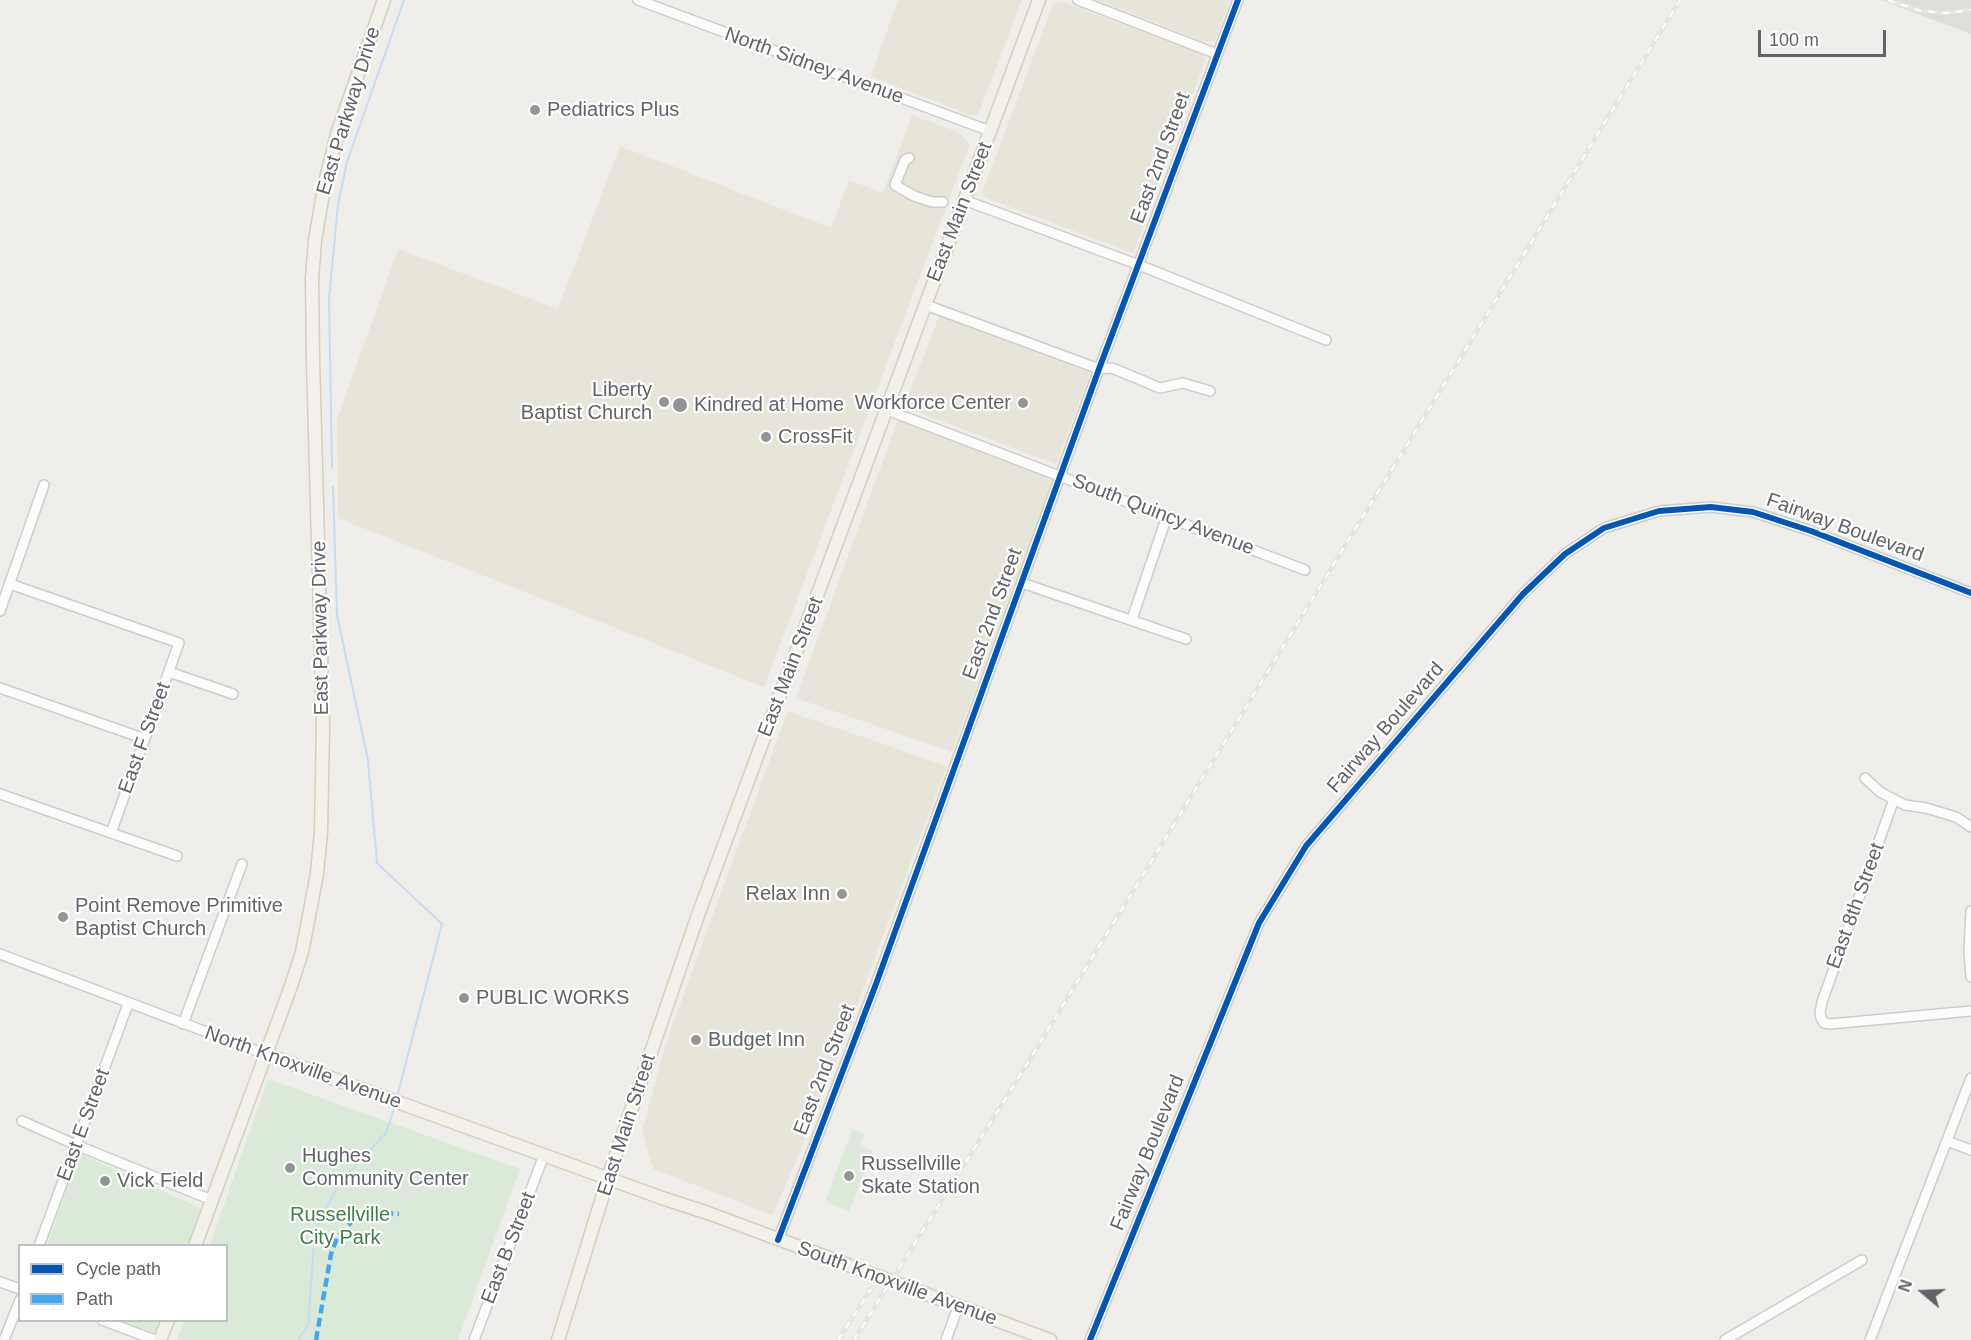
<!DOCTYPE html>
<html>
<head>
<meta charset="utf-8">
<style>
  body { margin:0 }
  #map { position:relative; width:1971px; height:1340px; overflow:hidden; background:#efeeea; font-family:Helvetica,sans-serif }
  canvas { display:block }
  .legend { position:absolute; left:18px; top:1244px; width:210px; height:78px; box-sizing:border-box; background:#fff; border:2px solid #bfc1c2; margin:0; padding:8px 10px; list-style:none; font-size:18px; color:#606367 }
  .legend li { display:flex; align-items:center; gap:12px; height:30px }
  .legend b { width:30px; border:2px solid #bfc1c2 }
  .north { position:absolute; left:1893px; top:1262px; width:60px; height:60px; -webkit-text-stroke:4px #fff; paint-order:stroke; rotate:289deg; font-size:16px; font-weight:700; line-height:24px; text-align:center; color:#606367 }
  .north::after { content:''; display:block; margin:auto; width:21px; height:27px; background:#606367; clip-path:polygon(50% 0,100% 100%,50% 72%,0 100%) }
  .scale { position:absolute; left:1758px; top:30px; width:128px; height:27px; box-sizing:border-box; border:3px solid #606367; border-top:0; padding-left:8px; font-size:18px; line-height:21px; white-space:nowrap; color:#606367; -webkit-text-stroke:4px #fff; paint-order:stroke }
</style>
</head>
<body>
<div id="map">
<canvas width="1971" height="1340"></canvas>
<ul class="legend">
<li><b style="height:8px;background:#0057b8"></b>Cycle path</li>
<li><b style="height:8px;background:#3fa9f5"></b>Path</li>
</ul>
<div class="north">N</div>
<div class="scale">100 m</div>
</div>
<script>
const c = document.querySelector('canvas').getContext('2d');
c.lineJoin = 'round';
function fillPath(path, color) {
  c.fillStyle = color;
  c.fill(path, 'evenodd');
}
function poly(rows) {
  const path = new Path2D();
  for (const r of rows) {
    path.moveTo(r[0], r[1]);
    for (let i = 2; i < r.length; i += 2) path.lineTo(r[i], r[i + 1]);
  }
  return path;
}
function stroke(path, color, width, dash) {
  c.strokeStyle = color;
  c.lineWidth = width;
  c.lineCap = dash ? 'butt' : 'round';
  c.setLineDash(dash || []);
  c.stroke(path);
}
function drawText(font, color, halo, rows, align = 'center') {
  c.font = font + ' Helvetica,sans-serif';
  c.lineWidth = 4.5;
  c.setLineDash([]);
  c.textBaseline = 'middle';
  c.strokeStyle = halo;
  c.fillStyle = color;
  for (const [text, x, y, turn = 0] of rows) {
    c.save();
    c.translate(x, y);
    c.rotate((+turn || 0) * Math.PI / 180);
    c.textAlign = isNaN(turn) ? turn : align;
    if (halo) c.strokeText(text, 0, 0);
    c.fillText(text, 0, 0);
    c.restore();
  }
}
const commercial = poly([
  [898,0,1022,0,978,115,970,115,872,77,872,73],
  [1097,0,1230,0,1215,41,1205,42],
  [1063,2,1199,53,1206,59,1133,253,986,198,982,193,1053,4],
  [912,115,958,132,970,144,764,687,338,518,337,419,398,249,558,309,620,146,831,228,849,180,883,193],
  [939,316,1090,373,1056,464,904,407],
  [902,421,1048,477,1051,483,952,752,796,698,897,422],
  [790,712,947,766,821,1101,773,1215,653,1169,642,1131,666,1043,787,713]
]);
const industrial = poly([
  [1880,0,1971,0,1971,34]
]);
const green = poly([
  [268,1079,520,1169,458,1340,177,1340,184,1321,226,1320,226,1246,210,1245],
  [852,1130,864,1134,860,1146,873,1151,849,1211,825,1202],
  [79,1153,202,1209,189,1245,47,1246],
  [122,1321,161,1321,156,1333]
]);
const stream = poly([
  [332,468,329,299,338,204,347,162,404,0],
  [333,487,337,615,368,760,377,863,442,924,397,1097],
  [298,1340,308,1325,315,1230,340,1182,386,1133,395,1106]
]);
const minor = poly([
  [638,0,990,131],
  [1078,0,1217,54],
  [909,158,905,160,895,185,914,196,932,202,943,202],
  [964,200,1139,265,1326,340],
  [926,305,1099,369,1112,368,1160,388,1183,383,1210,391],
  [887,410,1305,570],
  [1022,583,1186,639],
  [10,584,179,643,111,833],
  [0,611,44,485],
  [1132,619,1167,516],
  [169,672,233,694],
  [0,688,145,739],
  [1865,778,1880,792,1905,805,1926,808,1956,817,1971,827],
  [0,794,177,856],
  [1894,799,1822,1002,1820,1013,1821,1018,1824,1023,1830,1024,1971,1011],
  [1971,911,1969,952,1971,977],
  [0,954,265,1054],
  [183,1024,242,864],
  [22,1121,76,1145,212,1200],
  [1947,1141,1971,1150],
  [778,1240,876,984,1099,369,1238,0],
  [39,1246,128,1004],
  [0,1282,20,1289],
  [102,1320,155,1340],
  [4,1340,20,1300],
  [474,1340,544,1155],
  [946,1340,958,1307],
  [1090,1340,1259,923,1306,846,1523,594,1565,554,1604,528,1659,511,1711,507,1753,512,1811,531,1971,593],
  [1725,1340,1862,1260],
  [1870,1340,1971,1078]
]);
const major = poly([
  [265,1054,662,1198,708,1213,1050,1340],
  [195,1246,291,986,302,952,317,874,321,832,323,726,313,359,312,279,315,240,325,182,338,131,384,0],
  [160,1340,168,1320],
  [558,1340,611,1169,698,915,1039,0]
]);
const rail = poly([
  [1888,0,1921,11,1947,13,1971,10],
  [838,1340,871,1289],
  [854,1340,1006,1098,1680,0]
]);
const quiet = poly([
  [316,1340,331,1254,337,1238,354,1219,366,1212,399,1214]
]);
const cycleway = poly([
  [778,1240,876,984,1099,369,1238,0],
  [1090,1340,1259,923,1306,846,1523,594,1565,554,1604,528,1659,511,1711,507,1753,512,1811,531,1971,593]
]);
const markers = [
  [535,110,6,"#929495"],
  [664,402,6,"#929495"],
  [1023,403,6,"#929495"],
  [680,405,8,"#929495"],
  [766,437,6,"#929495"],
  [842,894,6,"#929495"],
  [63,917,6,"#929495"],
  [464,998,6,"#929495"],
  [696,1040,6,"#929495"],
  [290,1168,6,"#929495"],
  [849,1176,6,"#929495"],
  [105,1181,6,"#929495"]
];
const streetNames = [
  ["North Sidney Avenue",814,66,20],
  ["East Parkway Drive",349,111,-73],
  ["East 2nd Street",1161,158,-70],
  ["East Main Street",960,212,-69],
  ["South Quincy Avenue",1163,515,21],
  ["Fairway Boulevard",1845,528,20],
  ["East 2nd Street",993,614,-70],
  ["East Parkway Drive",321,628,-91],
  ["East Main Street",791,667,-69],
  ["Fairway Boulevard",1386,728,-49],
  ["East F Street",145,738,-70],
  ["East 8th Street",1856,906,-70],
  ["North Knoxville Avenue",303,1068,20],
  ["East 2nd Street",825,1070,-69],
  ["East E Street",84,1125,-70],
  ["East Main Street",627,1125,-72],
  ["Fairway Boulevard",1148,1153,-68],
  ["East B Street",509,1248,-69],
  ["South Knoxville Avenue",897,1284,20]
];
const poiNames = [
  ["Pediatrics Plus",547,110],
  ["Liberty",652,390,"right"],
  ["Baptist Church",652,413,"right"],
  ["Workforce Center",1011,403,"right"],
  ["Kindred at Home",694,405],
  ["CrossFit",778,437],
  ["Relax Inn",830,894,"right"],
  ["Point Remove Primitive",75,906],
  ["Baptist Church",75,929],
  ["PUBLIC WORKS",476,998],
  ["Budget Inn",708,1040],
  ["Hughes",302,1156],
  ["Community Center",302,1179],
  ["Russellville",861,1164],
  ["Skate Station",861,1187],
  ["Vick Field",117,1181]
];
const parkNames = [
  ["Russellville",340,1215],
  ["City Park",340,1238]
];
fillPath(commercial, '#e7e5d9');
fillPath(industrial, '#deddda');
fillPath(green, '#dae9d8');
stroke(stream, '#c4dcf4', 2);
stroke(minor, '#cccccb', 12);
stroke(major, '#d4cfba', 15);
stroke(minor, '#fdfcfc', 9);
stroke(major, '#f3f2ea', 12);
stroke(rail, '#e4e4e3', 4.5);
stroke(rail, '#fff', 2, [7]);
stroke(quiet, '#3fa9f5', 4.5, [9, 4.5]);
stroke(cycleway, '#0057b8', 6);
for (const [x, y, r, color] of markers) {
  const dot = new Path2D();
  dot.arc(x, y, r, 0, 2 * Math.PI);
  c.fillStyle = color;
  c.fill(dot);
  stroke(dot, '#fff', 2);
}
drawText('20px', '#606367', '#fff', streetNames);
drawText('20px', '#606367', '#fff', poiNames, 'left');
drawText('20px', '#3d8143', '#fff', parkNames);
</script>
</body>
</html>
